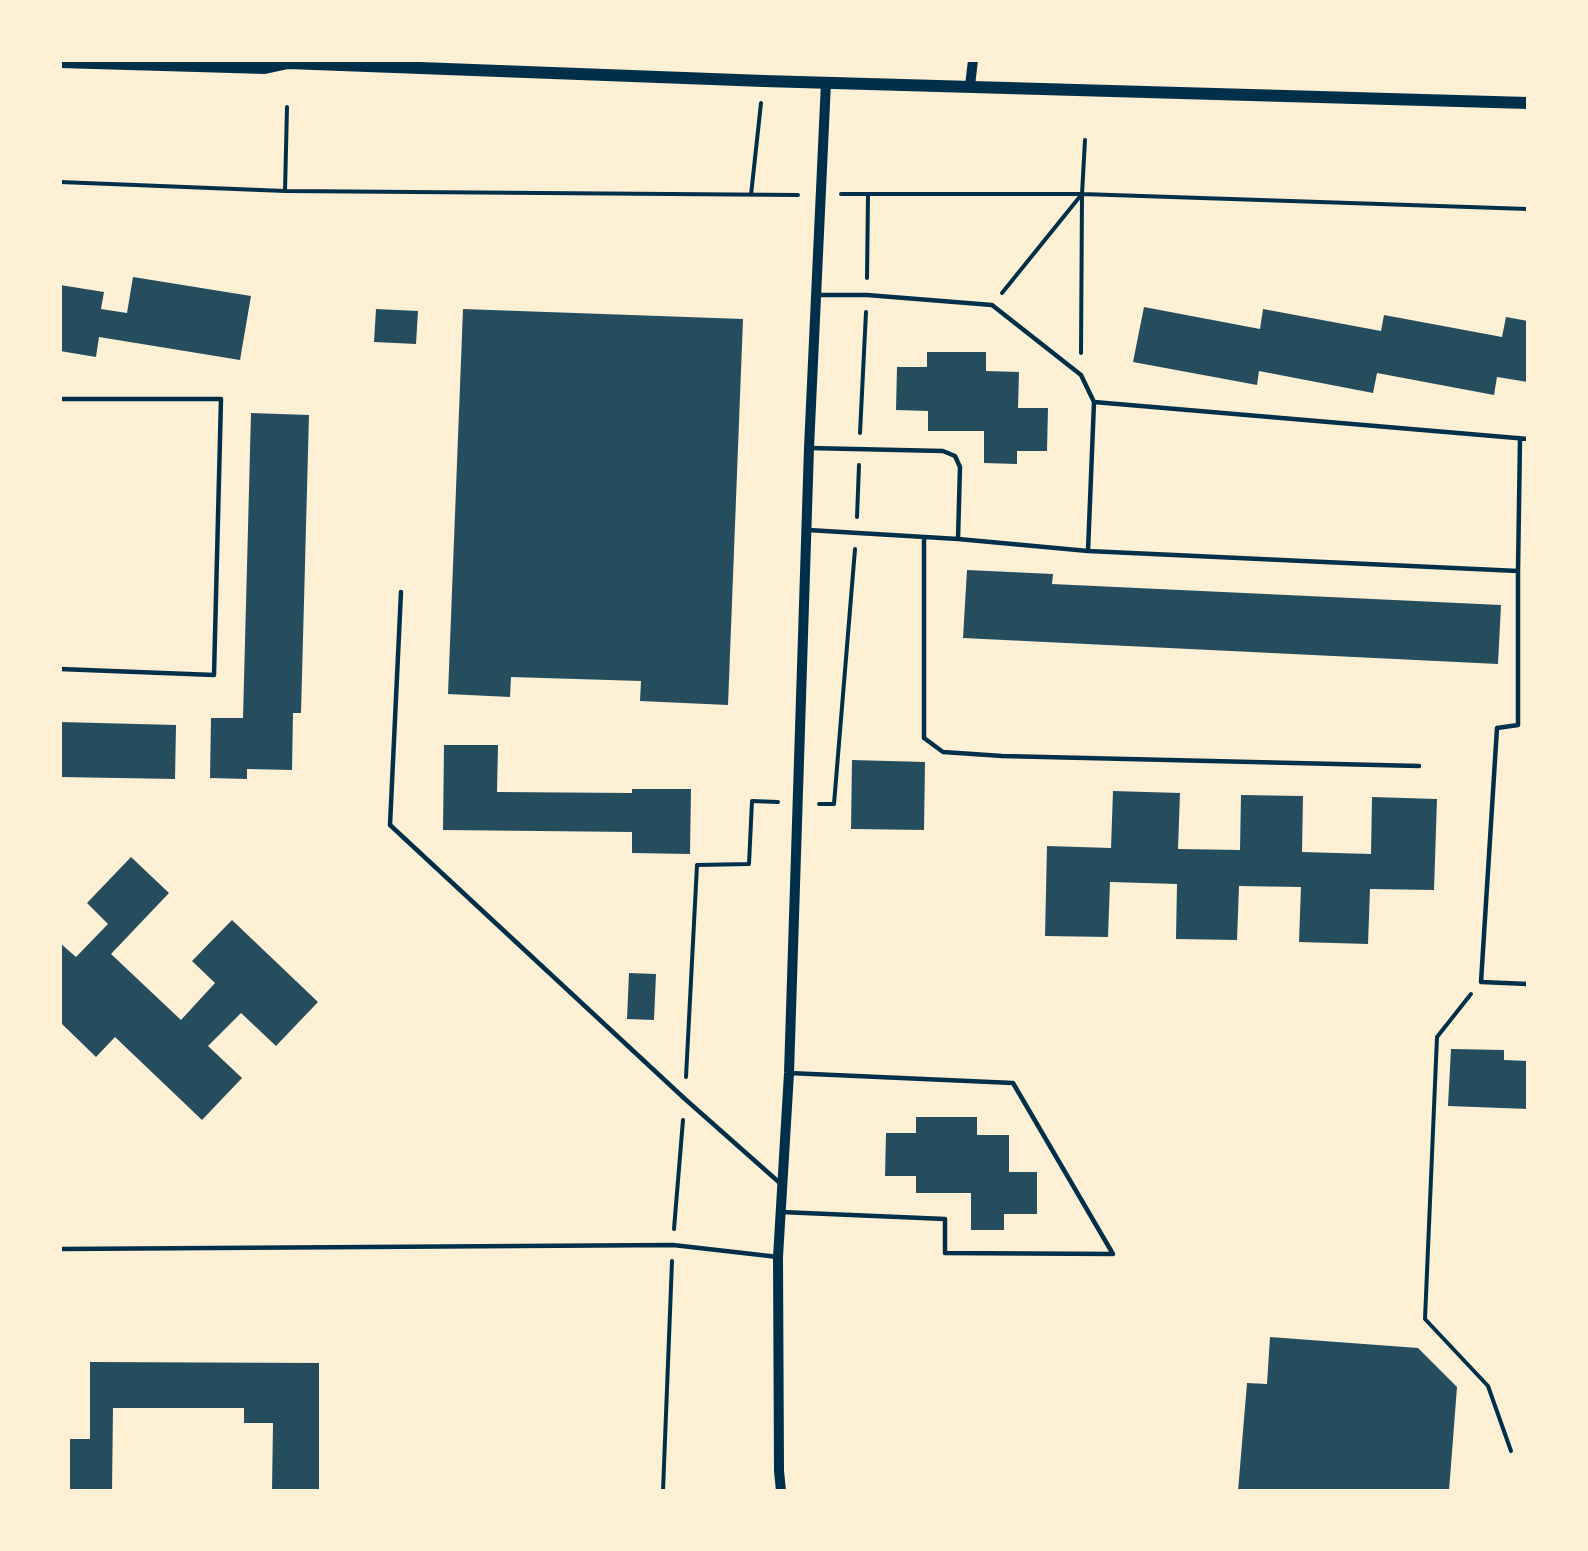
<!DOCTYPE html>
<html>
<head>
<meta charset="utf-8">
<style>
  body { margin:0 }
  #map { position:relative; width:1588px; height:1551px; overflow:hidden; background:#fdf0d5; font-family:Rubik,sans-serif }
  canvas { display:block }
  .frame { position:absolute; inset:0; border:62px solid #fdf0d5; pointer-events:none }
</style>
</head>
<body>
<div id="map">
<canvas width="1588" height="1551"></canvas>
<div class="frame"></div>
</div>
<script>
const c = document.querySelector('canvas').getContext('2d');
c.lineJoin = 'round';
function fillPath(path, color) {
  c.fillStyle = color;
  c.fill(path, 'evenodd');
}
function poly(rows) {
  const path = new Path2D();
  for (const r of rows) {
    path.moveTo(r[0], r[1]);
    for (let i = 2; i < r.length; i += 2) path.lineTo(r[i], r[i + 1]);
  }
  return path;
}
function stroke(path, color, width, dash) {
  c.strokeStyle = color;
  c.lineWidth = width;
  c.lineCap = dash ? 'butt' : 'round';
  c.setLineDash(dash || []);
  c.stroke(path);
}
const building = poly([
  [133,277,251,296,240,360,99,337,96,357,60,351,60,285,104,292,101,309,127,313],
  [1144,307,1260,329,1263,309,1381,331,1384,315,1502,337,1506,317,1528,321,1528,382,1497,377,1494,395,1377,373,1373,393,1259,371,1257,385,1133,362],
  [376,309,418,311,416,344,374,342],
  [463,309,743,319,728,705,640,701,641,681,511,677,510,697,448,694],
  [927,352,986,352,986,371,1019,372,1018,408,1048,408,1047,451,1017,451,1017,464,984,463,984,431,928,431,928,411,896,410,897,367,927,367],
  [251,413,309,415,301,713,293,713,292,770,247,769,247,779,210,778,211,718,243,718],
  [967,570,1053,574,1052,584,1501,605,1498,664,963,638],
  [60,722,176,725,175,779,60,777],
  [444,745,498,745,497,792,632,793,632,789,691,789,690,854,632,853,632,832,443,830],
  [852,760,925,762,924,830,851,829],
  [1113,791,1180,793,1178,849,1240,850,1241,795,1303,796,1302,852,1371,854,1372,797,1437,799,1434,890,1370,889,1368,944,1299,942,1301,887,1239,886,1237,940,1176,939,1177,884,1110,882,1108,937,1045,936,1047,846,1111,848],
  [131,857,169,893,111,954,181,1020,215,983,192,961,232,920,318,1002,276,1046,241,1013,208,1046,242,1078,202,1120,115,1037,96,1057,60,1022,60,943,76,957,108,924,87,903],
  [629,973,656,974,654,1020,627,1019],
  [1451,1049,1504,1050,1504,1060,1528,1061,1528,1109,1448,1106],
  [916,1117,977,1117,977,1135,1009,1135,1009,1172,1037,1172,1037,1214,1004,1214,1004,1230,971,1230,971,1193,916,1193,916,1176,885,1176,886,1133,916,1133],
  [1270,1337,1418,1348,1457,1387,1449,1491,1238,1491,1247,1383,1267,1384],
  [90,1362,319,1363,319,1491,272,1491,273,1423,244,1423,244,1408,113,1408,112,1491,70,1491,70,1439,90,1439]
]);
const path = poly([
  [60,182,285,191,798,195],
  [285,191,287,107],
  [841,194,1082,194,1528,209],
  [751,195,761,103],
  [867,278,868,195],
  [1002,293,1082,194],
  [1081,353,1082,194,1085,140],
  [860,433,866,312],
  [857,517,859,465],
  [819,804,834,804,855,549],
  [1471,994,1437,1037,1425,1319,1488,1386,1511,1451],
  [686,1077,697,865,749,864,752,801,778,802],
  [674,1229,683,1120],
  [663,1491,672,1261]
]);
const service = poly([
  [815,295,867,295,992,305,1081,375,1094,402,1528,439],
  [60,399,221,399,214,675,60,669],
  [809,448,943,451,955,456,960,467,958,539],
  [808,530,958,539,1088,551,1518,571,1518,725,1497,728,1481,982,1528,984],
  [924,538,924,738,943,752,1002,756,1419,766],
  [1088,551,1094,402],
  [1518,571,1520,439],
  [401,592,390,825,685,1099,781,1184],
  [781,1212,945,1219,945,1253,1113,1254,1013,1083,789,1073],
  [60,1249,673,1245,778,1257]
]);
const tertiary = poly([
  [970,86,973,60],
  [781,1491,779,1471,778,1257,789,1073,809,448,826,82]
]);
const secondary = poly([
  [60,62,265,68,288,63,764,81,1528,103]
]);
fillPath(building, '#264d5e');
stroke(path, '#003049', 4);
stroke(service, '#003049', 4.5);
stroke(tertiary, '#003049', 10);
stroke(secondary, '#003049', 12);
</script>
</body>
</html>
